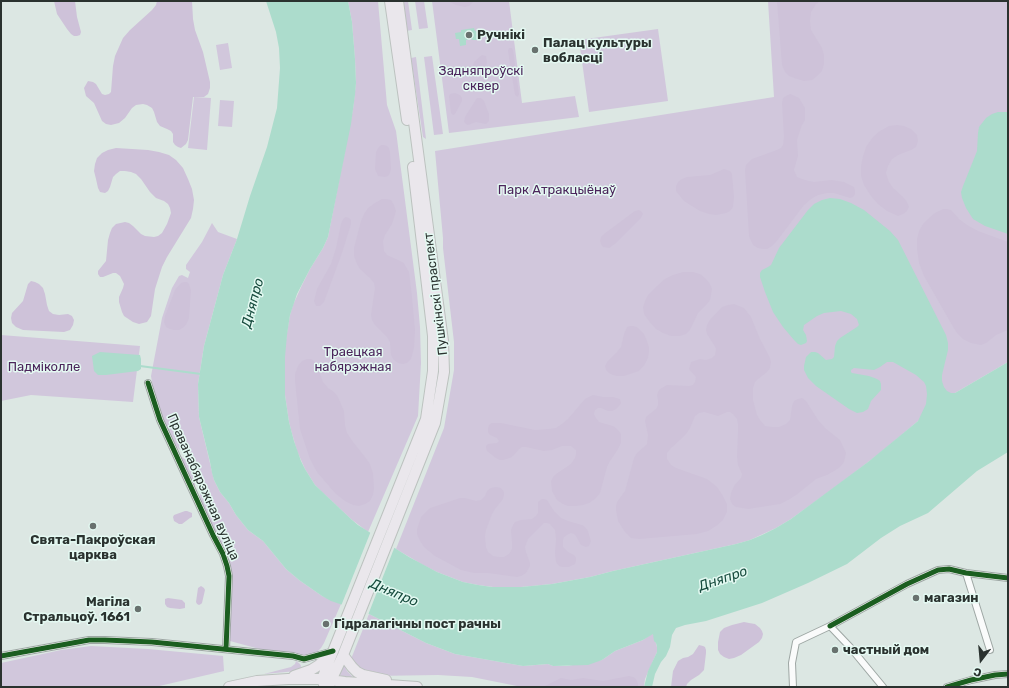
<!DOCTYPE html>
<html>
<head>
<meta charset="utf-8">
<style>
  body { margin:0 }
  #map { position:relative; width:1009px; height:688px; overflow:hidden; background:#dce7e3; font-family:Rubik,sans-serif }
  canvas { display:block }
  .frame { position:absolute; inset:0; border:2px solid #2a322f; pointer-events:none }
  .north { position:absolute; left:961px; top:640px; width:40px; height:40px; -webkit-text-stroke:3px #e4f9f2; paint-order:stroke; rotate:196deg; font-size:11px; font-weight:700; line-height:16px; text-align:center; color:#2a322f }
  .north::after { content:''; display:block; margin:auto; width:14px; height:18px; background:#2a322f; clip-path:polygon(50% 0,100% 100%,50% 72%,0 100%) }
</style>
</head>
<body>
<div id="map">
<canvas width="1009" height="688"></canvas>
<div class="frame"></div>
<div class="north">С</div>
</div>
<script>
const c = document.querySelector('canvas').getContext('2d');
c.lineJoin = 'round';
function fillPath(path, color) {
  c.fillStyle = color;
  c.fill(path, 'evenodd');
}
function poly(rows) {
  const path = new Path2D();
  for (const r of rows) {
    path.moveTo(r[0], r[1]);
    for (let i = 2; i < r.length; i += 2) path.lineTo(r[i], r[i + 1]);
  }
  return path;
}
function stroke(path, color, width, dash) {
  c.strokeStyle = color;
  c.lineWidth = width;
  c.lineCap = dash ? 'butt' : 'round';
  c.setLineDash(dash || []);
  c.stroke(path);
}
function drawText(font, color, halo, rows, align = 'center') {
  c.font = font + ' Rubik,sans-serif';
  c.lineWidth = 3;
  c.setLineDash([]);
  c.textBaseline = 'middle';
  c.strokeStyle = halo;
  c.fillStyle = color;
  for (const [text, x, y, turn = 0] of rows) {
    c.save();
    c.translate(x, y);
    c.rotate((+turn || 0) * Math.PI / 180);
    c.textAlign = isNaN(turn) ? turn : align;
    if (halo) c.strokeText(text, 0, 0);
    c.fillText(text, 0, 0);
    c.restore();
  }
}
const green = poly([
  [348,1,378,1,387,105,396,131,417,293,420,327,421,363,418,416,368,532,351,519,322,492,315,485,305,469,297,451,291,430,289,422,285,395,285,345,290,315,293,305,302,285,310,269,323,248,328,237,353,109,356,83,355,59,352,22],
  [402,1,408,1,412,30,406,31],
  [415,1,424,1,428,28,419,29],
  [432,1,509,1,522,103,575,96,579,117,449,133],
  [768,1,1008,1,1008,362,955,393,918,421,880,453,838,485,791,519,776,528,750,540,736,544,613,571,590,577,552,584,521,587,493,587,478,585,463,582,437,572,423,565,396,549,444,428,454,370,454,342,443,248,443,238,435,151,774,97],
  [658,29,668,101,589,112,579,40],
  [228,43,232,68,220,70,216,45],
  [432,56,443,134,434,135,424,57],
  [416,57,426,139,423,137,411,58],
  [194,97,211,98,207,150,188,148],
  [220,100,234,101,232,127,218,126],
  [212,223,218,232,237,239,223,275,204,346,198,384,199,417,214,480,220,492,229,503,236,515,248,530,263,541,286,569,299,580,322,596,341,604,324,643,321,648,317,652,308,657,274,653,230,641,231,578,225,553,200,501,200,484,198,472,194,462,187,452,179,449,174,444,158,409,153,388,151,376,162,318,172,288,179,276,182,275,188,278,190,272,186,269,186,265,202,242],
  [1,335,140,346,133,402,31,395,1,401],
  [179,455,186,460,189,464,195,478,195,488,194,489],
  [369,614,426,643,455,654,523,666,548,664,553,666,567,666,602,660,615,651,643,640,653,633,657,647,657,652,645,679,644,687,522,687,472,677,438,675,373,676,362,673,351,659],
  [91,646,148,649,223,656,224,671,155,687,1,687,1,663,61,650],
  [296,661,300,664,301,666,300,670,297,671,264,674,291,667,295,664],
  [344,664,347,671,353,677,353,678,337,677]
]);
const forest = poly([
  [54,1,75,1,77,17,81,32,80,35,77,36,74,36,71,34,67,29,57,14],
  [157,1,192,1,193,19,195,30,203,52,210,82,210,88,208,94,204,97,193,97,188,140,186,144,181,148,178,147,175,145,173,142,173,134,171,131,167,129,160,126,157,122,154,112,152,108,147,105,143,104,136,105,132,108,125,118,119,123,111,125,106,124,102,121,94,103,86,96,84,88,88,81,93,82,96,84,102,94,105,95,109,94,111,92,113,66,115,56,123,38,130,30,152,10,156,5],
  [448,1,474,1,469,6,465,7,456,5],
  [777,1,820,1,816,4,811,12,810,21,811,30,822,48,824,55,824,64,822,71,817,76,812,80,804,81,797,79,789,76,785,72,782,65],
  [509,48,512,48,513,50,519,94,518,97,515,95,508,51],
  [482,55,486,56,487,62,485,72,481,74,475,72,472,68,474,62],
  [455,93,460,95,462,98,462,101,455,114,453,115,451,113,449,96,450,94],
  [790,94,795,96,799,98,805,108,805,120,802,125,797,140,798,156,794,170,797,177,802,179,809,181,814,182,832,180,844,182,854,187,855,190,855,194,853,197,850,198,834,193,827,193,818,195,811,199,804,205,776,242,772,246,767,249,763,249,758,248,753,245,751,241,749,236,745,170,746,165,752,159,777,150,781,148,783,145,784,137,782,103,783,98,786,96],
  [477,98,481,98,484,101,489,114,489,121,486,124,476,122,468,125,466,124,464,122,465,117],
  [897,125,904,126,911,129,917,135,918,141,916,147,911,150,898,155,892,159,888,166,886,173,889,182,893,188,903,197,907,202,909,207,907,211,903,214,898,216,887,211,878,204,871,196,864,185,861,176,861,166,863,156,866,147,873,137,880,131,889,126],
  [381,145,384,145,387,146,389,148,390,152,391,169,390,173,388,176,385,177,378,176,375,169,376,152,378,148],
  [116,148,148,150,159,152,169,155,176,160,183,168,188,179,192,189,194,200,193,209,191,218,167,257,162,267,155,289,151,316,147,322,139,324,133,322,124,316,122,312,119,302,119,297,123,288,124,284,120,276,116,273,113,273,103,277,100,277,98,274,98,271,106,261,108,240,110,233,112,228,116,224,125,222,129,223,133,226,141,234,145,236,154,237,158,236,162,233,167,224,171,213,170,208,168,204,164,201,156,198,150,192,141,179,136,174,131,172,125,171,120,171,116,174,113,177,110,187,108,191,105,193,100,192,98,188,96,179,94,171,95,164,97,158,102,153,108,150],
  [724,169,730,171,732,174,734,197,733,207,730,211,726,213,716,215,709,214,700,211,684,201,676,191,676,186,678,182,682,179,687,177,710,175],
  [382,199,386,199,391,200,394,205,396,211,392,224,385,235,383,241,384,251,387,255,398,260,404,263,406,267,409,272,412,297,415,330,414,348,411,359,407,363,403,364,398,363,393,359,391,355,390,342,387,337,375,325,372,320,371,315,374,294,375,288,374,283,370,278,360,269,357,264,354,256,354,248,361,221,364,214,368,208,375,203],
  [943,209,947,209,951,210,959,219,967,225,978,231,1008,242,1008,330,996,335,986,343,981,345,971,343,963,339,957,333,952,325,924,276,919,263,917,249,917,239,919,231,923,224,929,218,935,213],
  [639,210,642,212,643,214,641,218,616,243,609,248,603,247,601,244,600,241,601,237,604,234,635,211],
  [346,217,349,218,351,220,351,224,342,253,324,302,320,306,316,306,314,301,317,289,331,264,336,248,341,224,343,219],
  [683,272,693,272,700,274,706,279,710,284,712,289,711,295,710,300,707,304,698,313,690,330,686,334,680,336,671,336,663,333,656,329,649,321,644,314,643,307,645,301,648,295,656,287,665,279,673,275],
  [31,281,35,282,39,284,43,288,45,294,47,305,49,311,53,314,59,315,68,314,72,316,74,320,73,325,70,330,64,332,23,330,16,327,12,323,11,318,12,313,23,301,28,284],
  [184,282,187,282,189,284,191,290,189,318,187,323,184,327,179,330,174,330,170,329,166,327,164,322,165,316,175,290,181,283],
  [734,304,744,308,751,317,760,339,770,358,771,362,770,368,767,372,758,379,755,382,753,388,753,400,757,415,760,420,765,426,772,427,779,427,786,424,790,420,792,406,794,401,798,399,802,398,806,401,818,420,825,428,840,440,846,453,844,462,840,467,834,471,827,475,816,479,796,495,788,500,780,504,748,509,736,507,732,504,730,499,731,493,734,486,741,478,742,474,738,465,737,457,738,432,738,424,737,419,733,414,730,412,727,412,718,416,704,412,699,413,695,416,690,428,686,434,681,439,671,448,667,453,667,459,671,465,676,468,707,479,717,487,723,496,727,504,727,512,723,520,716,526,708,531,697,534,639,539,631,538,625,532,618,521,616,510,616,506,617,502,625,491,634,458,637,453,644,447,647,444,648,435,645,421,646,417,656,409,658,405,658,400,657,395,658,392,660,389,667,385,689,386,693,385,695,382,696,377,689,369,691,362,700,359,706,360,712,358,715,355,716,349,714,345,707,334,706,330,707,325,709,321,722,307,728,305],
  [630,326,633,326,637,327,644,334,647,341,649,347,649,352,648,358,645,364,639,371,624,376,617,376,613,375,609,373,606,370,605,366,607,362,617,352,621,347,624,334,627,327],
  [307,359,311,359,316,363,323,382,328,388,334,392,338,397,344,411,345,425,347,433,353,442,365,457,370,464,373,473,374,489,373,495,370,501,365,504,359,506,353,505,345,501,335,493,317,472,310,459,300,429,295,381,295,374,298,366,302,361],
  [593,395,603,397,613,397,620,399,621,403,619,406,616,409,612,411,608,411,601,408,598,408,595,410,594,414,596,418,599,422,613,426,617,429,621,434,621,443,618,449,610,461,607,467,600,493,595,499,589,503,583,505,576,506,568,506,563,504,557,500,552,491,551,481,553,477,556,474,571,464,575,458,576,454,576,450,571,446,562,446,552,450,544,451,526,447,522,447,519,449,514,455,510,458,503,460,500,460,496,458,487,451,486,448,486,446,488,444,497,443,499,441,497,438,490,435,488,432,488,428,489,425,492,423,501,423,535,430,549,429,556,428,562,424,568,419,585,399],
  [496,487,501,488,504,492,504,495,503,499,495,509,492,514,486,530,485,536,486,547,488,552,493,556,499,557,504,557,509,554,512,549,512,543,511,530,513,525,515,522,521,520,532,519,536,516,538,513,538,502,542,499,544,499,547,500,554,511,561,518,568,521,582,525,585,527,588,531,590,538,591,541,589,546,586,547,581,545,576,536,574,534,571,533,567,535,564,537,563,540,563,547,568,552,574,555,576,558,576,561,575,564,569,567,562,567,559,566,556,562,555,553,556,539,555,530,550,524,547,523,544,523,528,539,525,547,526,552,530,563,530,566,526,573,521,576,517,577,488,573,474,573,461,570,435,556,424,547,419,539,417,534,417,529,421,517,430,508,460,498,465,498,476,501,481,500,485,496,487,491,491,488],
  [185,511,187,511,192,513,192,517,190,518,182,524,179,524,174,521,173,517,174,515],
  [201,586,204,588,205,590,202,603,201,604,199,605,197,604,196,602,198,588],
  [168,598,182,600,185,603,185,608,180,609,170,608,167,607,165,604,165,599],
  [744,622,749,623,755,624,760,628,762,631,763,634,762,638,759,642,741,655,734,658,729,659,724,657,720,654,718,650,718,642,720,632,724,628,732,625],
  [699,645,703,646,705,647,706,650,706,653,704,670,699,675,691,680,687,684,686,687,671,687,673,671,678,661,683,658,688,657,693,654],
  [629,676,633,677,636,679,638,684,638,687,531,687,545,686,561,678,571,680,583,678,603,681]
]);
const water = poly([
  [266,1,348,1,352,22,355,59,356,83,355,95,351,124,328,237,323,248,310,269,297,294,290,315,287,335,285,357,285,395,289,422,294,441,301,461,305,469,315,485,351,519,358,525,409,557,437,572,463,582,478,585,492,587,521,587,552,584,590,577,613,571,736,544,750,540,762,535,776,528,791,519,868,462,918,421,926,404,927,394,926,386,924,382,916,375,893,362,887,362,880,367,874,370,854,368,851,370,851,372,852,373,869,376,877,379,880,381,881,384,881,390,871,401,868,409,863,412,857,413,849,409,816,386,808,378,804,370,804,366,806,357,811,352,815,352,818,353,826,360,832,359,834,357,835,346,837,341,840,338,857,327,859,325,857,319,851,314,841,311,824,313,817,316,804,325,803,330,806,335,807,341,806,343,801,345,798,344,794,340,783,327,773,312,765,292,760,277,760,273,762,270,768,267,771,265,779,248,808,210,814,204,822,200,830,198,840,199,851,203,864,210,890,231,898,240,946,335,948,343,948,350,942,375,942,381,944,387,947,391,951,393,955,393,1008,362,1008,452,977,471,928,513,900,526,881,538,847,564,808,583,762,603,706,621,685,625,676,628,672,635,670,647,666,656,661,662,655,674,652,687,644,687,648,671,657,652,657,647,656,643,654,641,653,634,643,640,615,651,602,660,588,665,553,666,548,664,523,666,455,654,426,643,369,614,331,601,322,596,299,580,286,569,263,541,248,530,236,515,229,503,220,492,214,480,212,473,210,462,199,417,198,384,204,346,223,275,237,239,250,196,267,147,277,108,280,68,279,48,276,32],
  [474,28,475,31,476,31,478,40,472,40,472,39,466,40,466,45,460,46,459,39,456,39,455,33,461,32,461,30],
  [998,112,1008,112,1008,234,985,226,973,219,966,208,962,198,961,192,963,186,977,151,978,133,979,127,986,118,992,114],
  [100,352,140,355,141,359,141,369,138,371,106,375,98,375,94,371,92,356]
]);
const pier = poly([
  [371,531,395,546,368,615,341,606]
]);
const stream = poly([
  [140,366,201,374]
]);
const street = poly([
  [148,383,160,420,213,535,223,554,227,566,229,576,226,649],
  [966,573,990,650],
  [830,626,907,584,938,570,949,569,966,573,1008,578],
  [1,656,89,640,105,640,152,642,293,656,304,659,330,652],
  [793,687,792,663,796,642,830,626,850,647,883,687],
  [947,687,971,680,995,675,1008,674]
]);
const primary = poly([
  [390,1,407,120],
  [343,655,352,667,357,672,363,675,386,680],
  [294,676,311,670,319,665,329,655],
  [229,687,257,681,288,679,322,679,345,682,417,687],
  [325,687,322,679,426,419,433,371,433,336,413,167],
  [328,687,343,655,435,423,444,372,443,341,398,1]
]);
const cycleway = poly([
  [148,383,160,420,213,535,223,554,227,566,229,576,226,649],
  [830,626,907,584,938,570,949,569,966,573,1008,578],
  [1,656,89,640,105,640,152,642,293,656,304,659,333,651],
  [947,687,971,680,995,675,1008,674]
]);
const markers = [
  [469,35,4,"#68716e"],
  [535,50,4,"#68716e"],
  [93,526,4,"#68716e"],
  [916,598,4,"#68716e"],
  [138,609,4,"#68716e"],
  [326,624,4,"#68716e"],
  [835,650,4,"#68716e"]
];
const poiNames = [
  ["Ручнікі",477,35],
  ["Палац культуры",543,43],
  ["вобласці",543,58],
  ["Свята-Пакроўская",93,540,"center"],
  ["царква",93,555,"center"],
  ["магазин",924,598],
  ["Магіла",130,602,"right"],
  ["Стральцоў. 1661",130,617,"right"],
  ["Гідралагічны пост рачны",334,624],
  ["частный дом",843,650]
];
const parkNames = [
  ["Задняпроўскі",481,71],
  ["сквер",481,86],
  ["Парк Атракцыёнаў",557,190],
  ["Траецкая",353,352],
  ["набярэжная",353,367],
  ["Падміколле",44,367]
];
const streetNames = [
  ["Пушкінскі праспект",436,294,-97],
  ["Праванабярэжная вуліца",203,487,66]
];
const waterNames = [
  ["Дняпро",253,303,-75],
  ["Дняпро",723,579,-19],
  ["Дняпро",394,593,23]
];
fillPath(green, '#d1c7dc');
fillPath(forest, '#cec2d9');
fillPath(water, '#acdccc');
fillPath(pier, '#dce7e3');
stroke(stream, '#acdccc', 2);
stroke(street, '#9ea7a4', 8);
stroke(primary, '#bcc2bf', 12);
stroke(street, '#fafbfb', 6);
stroke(primary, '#eae7ec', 10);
stroke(cycleway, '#1b5e20', 5);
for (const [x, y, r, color] of markers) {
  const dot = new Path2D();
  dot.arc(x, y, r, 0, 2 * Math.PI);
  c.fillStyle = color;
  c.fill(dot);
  stroke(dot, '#e4f9f2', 1.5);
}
drawText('bold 13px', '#2a322f', '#e4f9f2', poiNames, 'left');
drawText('13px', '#4b245b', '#e4f9f2', parkNames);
drawText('13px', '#2a322f', '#e4f9f2', streetNames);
drawText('italic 14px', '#184d3f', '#e4f9f2', waterNames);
</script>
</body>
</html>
